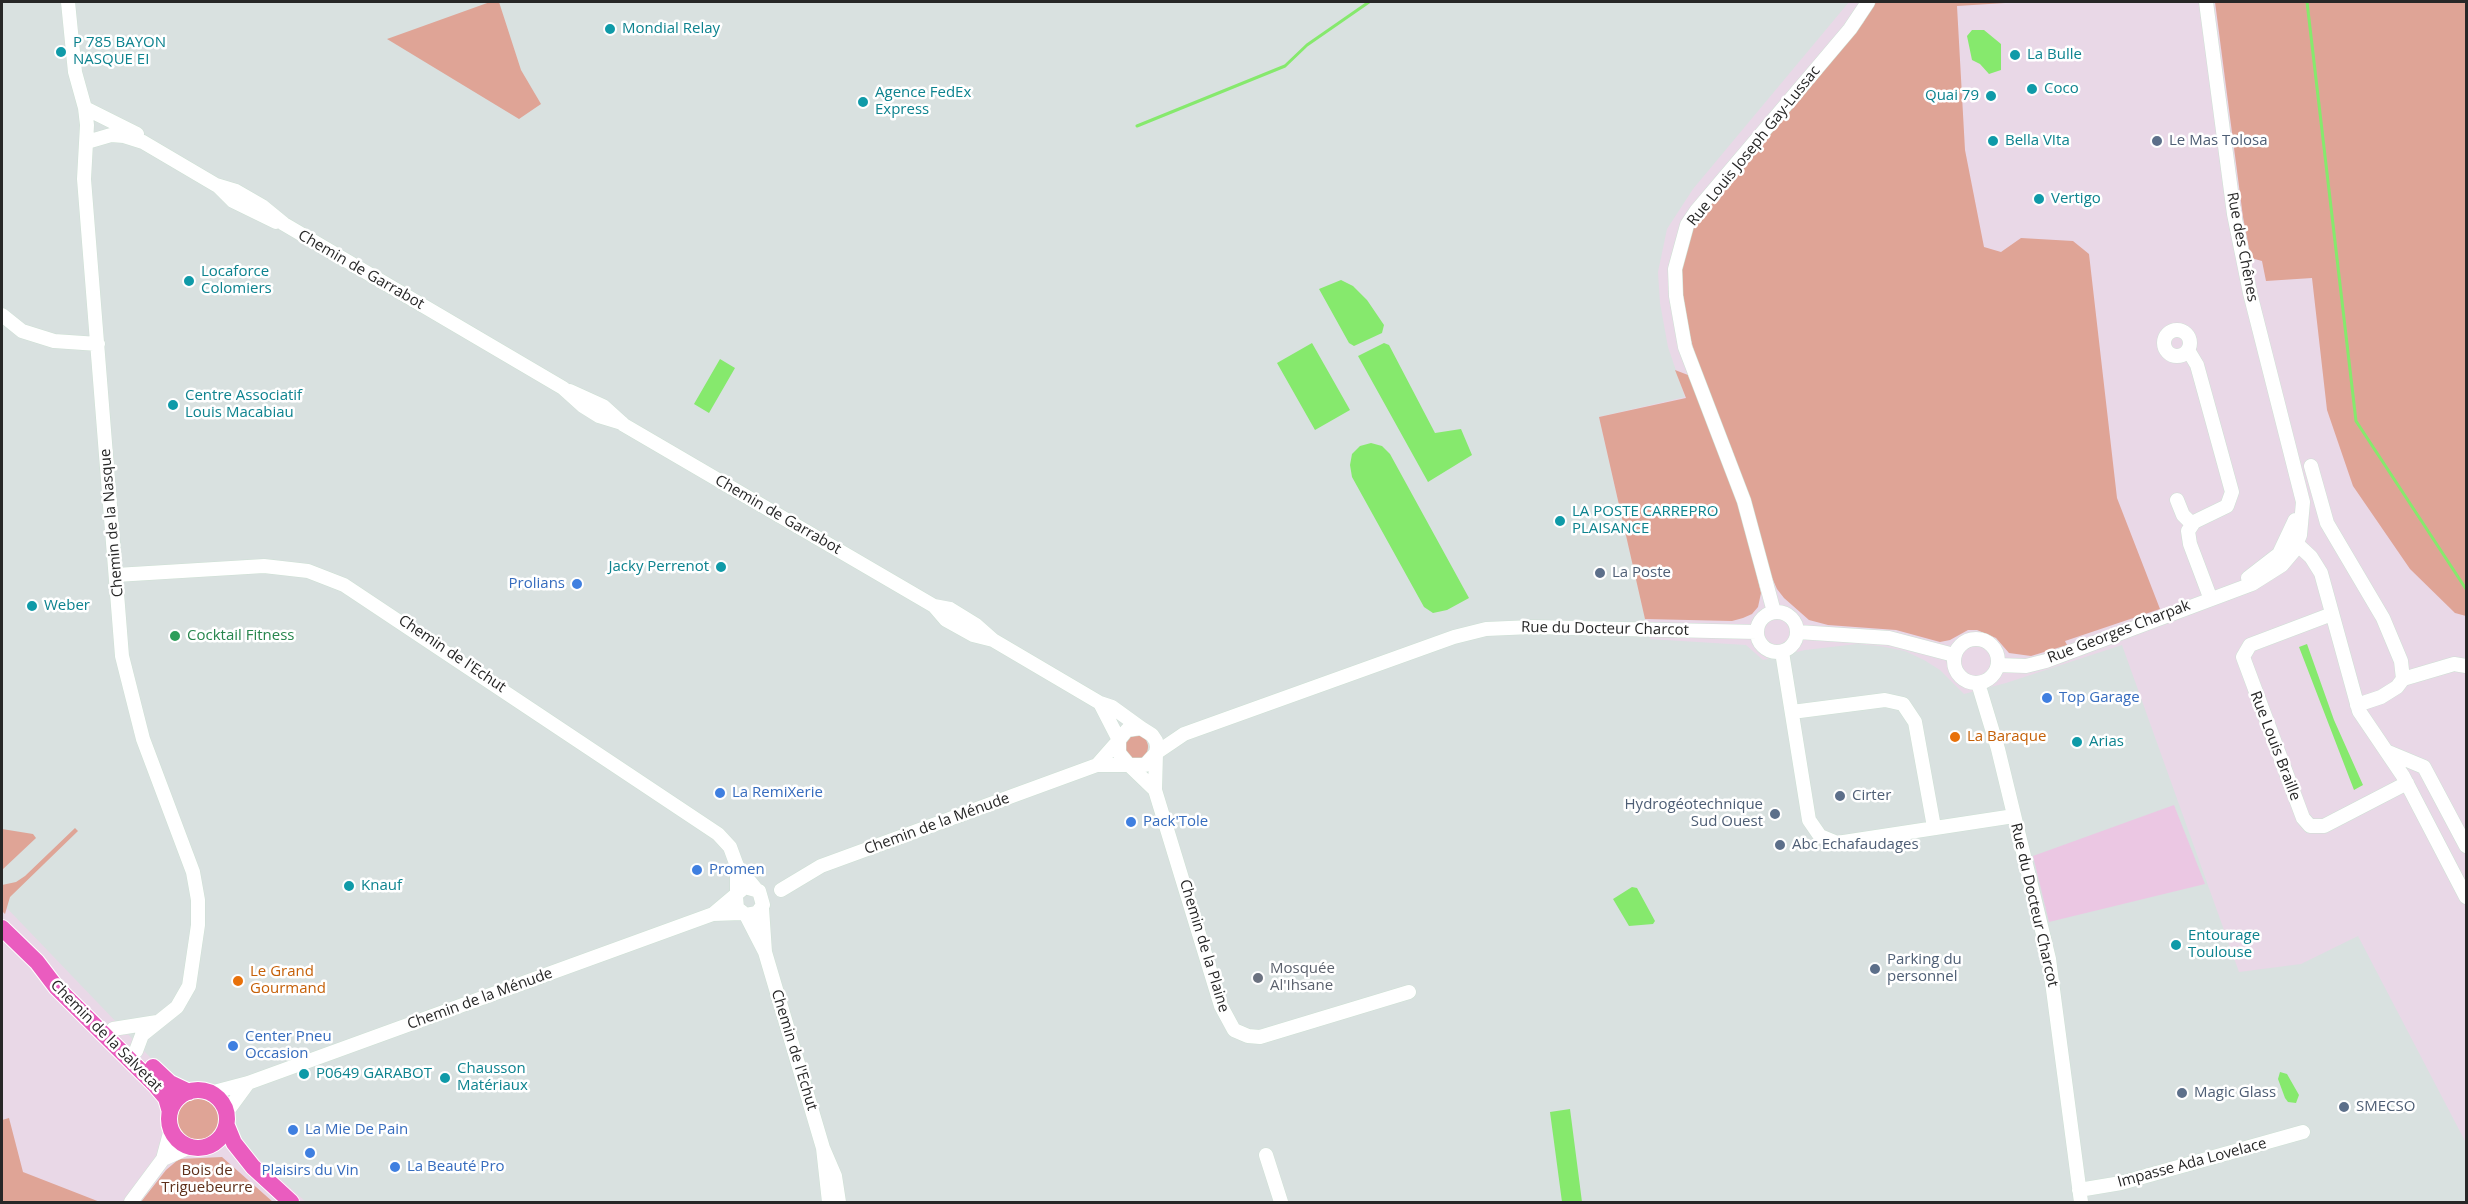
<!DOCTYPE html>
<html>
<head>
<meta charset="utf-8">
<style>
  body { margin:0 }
  #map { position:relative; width:2468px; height:1204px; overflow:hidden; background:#e9d8e7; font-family:"Open Sans",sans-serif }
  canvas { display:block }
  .frame { position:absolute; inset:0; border:3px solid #272727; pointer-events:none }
</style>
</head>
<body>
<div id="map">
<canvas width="2468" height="1204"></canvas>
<div class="frame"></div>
</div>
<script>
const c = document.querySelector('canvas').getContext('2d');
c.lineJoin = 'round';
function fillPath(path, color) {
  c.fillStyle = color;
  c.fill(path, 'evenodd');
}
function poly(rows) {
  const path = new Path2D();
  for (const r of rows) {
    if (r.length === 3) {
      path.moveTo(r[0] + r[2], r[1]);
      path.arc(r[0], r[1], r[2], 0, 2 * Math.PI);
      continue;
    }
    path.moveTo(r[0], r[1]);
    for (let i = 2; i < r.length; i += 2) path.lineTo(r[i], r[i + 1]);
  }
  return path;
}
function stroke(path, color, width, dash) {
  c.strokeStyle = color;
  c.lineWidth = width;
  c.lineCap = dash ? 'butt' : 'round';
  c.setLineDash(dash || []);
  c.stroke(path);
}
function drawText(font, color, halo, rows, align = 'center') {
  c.font = font + ' "Open Sans",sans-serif';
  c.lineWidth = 5;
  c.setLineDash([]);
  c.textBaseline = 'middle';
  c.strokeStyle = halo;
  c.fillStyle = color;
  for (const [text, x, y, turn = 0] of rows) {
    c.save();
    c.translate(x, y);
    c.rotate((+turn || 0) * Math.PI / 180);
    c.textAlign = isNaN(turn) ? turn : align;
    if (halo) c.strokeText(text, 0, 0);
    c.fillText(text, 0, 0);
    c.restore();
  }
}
const industrial = poly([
  [2,2,1849,2,1693,189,1667,229,1658,272,1660,303,1668,347,1685,397,1599,417,1650,639,1746,645,1763,660,1805,650,1857,644,1880,646,1905,651,1924,660,1940,670,1964,694,2006,683,2122,645,2239,972,2301,964,2358,936,2466,1143,2466,1202,306,1202,169,1077,2,903]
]);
const education = poly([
  [2174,805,2205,884,2049,922,2033,856]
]);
const green = poly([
  [490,2,499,2,521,70,541,104,519,119,387,39],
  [1874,2,2021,2,1957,6,1965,150,1984,247,2001,252,2021,238,2073,241,2089,254,2117,498,2160,609,2065,641,2067,645,2031,656,2009,653,1996,638,1977,630,1968,630,1950,640,1940,642,1896,630,1828,625,1809,620,1784,598,1777,589,1769,571,1755,517,1732,450,1698,366,1688,329,1682,288,1682,255,1692,226,1709,202,1863,23],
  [2215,2,2466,2,2466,616,2455,613,2410,569,2353,486,2327,410,2312,278,2266,281,2262,261,2251,258,2243,217],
  [1675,370,1688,375,1697,395,1727,469,1747,532,1761,593,1758,607,1752,614,1743,618,1732,621,1645,619,1599,417,1686,398],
  [1136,747,12],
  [75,828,78,831,10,897,5,914,2,911,2,885,16,882,25,876],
  [2,829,33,834,36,838,2,870],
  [198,1120,21],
  [9,1118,23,1172,100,1202,2,1202,2,1120],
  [222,1157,273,1202,141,1202,166,1170,179,1159]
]);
const water = poly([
  [1972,30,1984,30,2001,44,2001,70,1989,74,1980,64,1972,60,1967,36],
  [1341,280,1353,286,1367,300,1384,325,1382,333,1354,346,1349,343,1319,289],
  [1312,343,1350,410,1315,430,1277,363],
  [1384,343,1389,345,1435,433,1461,429,1472,455,1428,482,1358,356],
  [720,359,735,368,709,413,694,404],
  [1371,443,1382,446,1390,454,1469,598,1447,610,1433,613,1424,607,1352,477,1350,465,1352,454,1360,446],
  [2307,644,2334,720,2363,785,2354,790,2299,647],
  [1632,887,1637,888,1655,921,1653,924,1629,926,1613,899],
  [2280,1072,2287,1074,2299,1095,2296,1103,2288,1102,2285,1098,2278,1079],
  [1570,1109,1582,1202,1562,1202,1550,1112]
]);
const stream = poly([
  [2307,2,2356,421,2466,589],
  [1137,126,1285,66,1307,45,1369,2]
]);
const minor = poly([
  [68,2,75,72,85,108,87,125,84,179,122,656,143,739,193,872,198,900,198,925,189,986,177,1007,142,1035,136,1051],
  [85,108,137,134],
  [87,142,111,135,124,136,143,142,216,185,236,191,262,206,284,224,563,388,583,406,599,416,622,423],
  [219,187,233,201,276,222],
  [2,315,22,331,54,341,98,344],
  [2177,343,13],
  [2188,350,2197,365,2232,492,2227,506,2194,522,2188,531,2190,544,2210,597],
  [570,391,603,406,624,425,934,606,946,620,973,635,993,640],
  [2311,466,2327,523,2383,618,2401,661,2403,679,2397,687,2381,697,2357,705],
  [2177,500,2183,515,2192,524],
  [2297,544,2311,557,2321,573,2359,711,2403,776,2466,897],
  [116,575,264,566,308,571,344,585,718,834,730,847,737,866],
  [2248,578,2279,554,2295,520],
  [934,606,950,609,976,625,993,640,1100,703,1112,707,1141,728],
  [1777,632,20],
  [1774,612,1744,501,1685,347,1676,296,1675,269,1687,225,1697,210,1850,29,1868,2],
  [2332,614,2250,645,2243,657,2303,818,2310,826,2324,826,2407,783],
  [1798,632,1889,638,1954,655],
  [1976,661,22],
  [1782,652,1809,820,1820,836,1837,843,2014,816],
  [1998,665,2026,666,2046,661,2252,584,2282,565,2293,552,2300,535,2303,502,2250,293,2234,214,2206,2],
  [2403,679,2454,664,2466,666],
  [1978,683,1998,749,2049,959,2081,1202],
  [1100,703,1119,740],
  [1792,712,1885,700,1903,704,1915,722,1934,827],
  [1119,740,1097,765,1129,765,1155,790,1156,753,1157,747,1156,741,1152,735,1141,728,1127,730,1119,740,1119,753,1129,765,1145,765,1156,753,1184,734,1454,637,1486,629,1532,627,1757,632],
  [2388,752,2424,767,2466,846],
  [1155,790,1221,1006,1234,1030,1248,1036,1260,1037,1409,992],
  [781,890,821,866,1097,765],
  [737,894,737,866,755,888],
  [736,897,737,908,746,915,757,913,763,905,759,891,745,887,713,914,742,913],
  [746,915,765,952,762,908],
  [765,952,823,1148],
  [113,1029,157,1022],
  [210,1093,248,1083,713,914],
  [226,1113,248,1083],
  [1266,1155,1281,1202],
  [163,1159,190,1147],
  [2079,1190,2121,1183,2303,1132],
  [131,1202,163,1159,171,1129],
  [829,1202,823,1148,835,1176,839,1202]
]);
const major = poly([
  [2,928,37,962,56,987,155,1085,166,1098,170,1112],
  [153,1067,170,1083,189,1092],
  [198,1119,29],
  [227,1126,234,1143,253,1167,291,1202]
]);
const markers = [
  [610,29,6,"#0f9aa8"],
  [61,52,6,"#0f9aa8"],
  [2015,55,6,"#0f9aa8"],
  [2032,89,6,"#0f9aa8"],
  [1991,96,6,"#0f9aa8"],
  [863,102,6,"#0f9aa8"],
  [1993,141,6,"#0f9aa8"],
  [2157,141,6,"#5c6f8a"],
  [2039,199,6,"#0f9aa8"],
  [189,281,6,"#0f9aa8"],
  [173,405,6,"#0f9aa8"],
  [1560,521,6,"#0f9aa8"],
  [721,567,6,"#0f9aa8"],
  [1600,573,6,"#5c6f8a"],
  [577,584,6,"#3f7fe0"],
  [32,606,6,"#0f9aa8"],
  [175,636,6,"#2e9e5b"],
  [2047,698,6,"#3f7fe0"],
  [1955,737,6,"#e8710a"],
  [2077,742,6,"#0f9aa8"],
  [720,793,6,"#3f7fe0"],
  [1840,796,6,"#5c6f8a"],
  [1775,814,6,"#5c6f8a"],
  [1131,822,6,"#3f7fe0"],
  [1780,845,6,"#5c6f8a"],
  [697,870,6,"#3f7fe0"],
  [349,886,6,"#0f9aa8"],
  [2176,945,6,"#0f9aa8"],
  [1875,969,6,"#5c6f8a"],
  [1258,978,6,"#6b7280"],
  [238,981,6,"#e8710a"],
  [233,1046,6,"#3f7fe0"],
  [304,1074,6,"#0f9aa8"],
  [445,1078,6,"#0f9aa8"],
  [2182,1093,6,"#5c6f8a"],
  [2344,1107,6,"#5c6f8a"],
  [293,1130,6,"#3f7fe0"],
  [310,1153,6,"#3f7fe0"],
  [395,1167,6,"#3f7fe0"]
];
const cultureNames = [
  ["Mondial Relay",622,29],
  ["P 785 BAYON",73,43],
  ["NASQUE EI",73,60],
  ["La Bulle",2027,55],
  ["Coco",2044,89],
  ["Agence FedEx",875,93],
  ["Express",875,110],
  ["Quai 79",1979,96,"right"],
  ["Bella VIta",2005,141],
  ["Vertigo",2051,199],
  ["Locaforce",201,272],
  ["Colomiers",201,289],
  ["Centre Associatif",185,396],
  ["Louis Macabiau",185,413],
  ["LA POSTE CARREPRO",1572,512],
  ["PLAISANCE",1572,529],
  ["Jacky Perrenot",709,567,"right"],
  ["Weber",44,606],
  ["Arias",2089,742],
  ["Knauf",361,886],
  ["Entourage",2188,936],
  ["Toulouse",2188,953],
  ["Chausson",457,1069],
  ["Matériaux",457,1086],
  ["P0649 GARABOT",316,1074]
];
const serviceNames = [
  ["Le Mas Tolosa",2169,141],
  ["La Poste",1612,573],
  ["Cirter",1852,796],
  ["Hydrogéotechnique",1763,805,"right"],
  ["Sud Ouest",1763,822,"right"],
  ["Abc Echafaudages",1792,845],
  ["Parking du",1887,960],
  ["personnel",1887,977],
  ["Magic Glass",2194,1093],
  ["SMECSO",2356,1107]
];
const streetNames = [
  ["Rue Louis Joseph Gay-Lussac",1754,146,-51],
  ["Rue des Chênes",2242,247,79],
  ["Chemin de Garrabot",361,270,30],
  ["Chemin de Garrabot",778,515,30],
  ["Chemin de la Nasque",112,523,-95],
  ["Rue du Docteur Charcot",1605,629,1],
  ["Rue Georges Charpak",2119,632,-21],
  ["Chemin de l'Echut",452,654,34],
  ["Rue Louis Braille",2275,746,69],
  ["Chemin de la Ménude",937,824,-20],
  ["Rue du Docteur Charcot",2034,905,77],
  ["Chemin de la Plaine",1204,946,73],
  ["Chemin de la Ménude",480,999,-20],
  ["Chemin de la Salvetat",106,1036,45],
  ["Chemin de l'Echut",794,1050,73],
  ["Impasse Ada Lovelace",2192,1163,-15]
];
const shopNames = [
  ["Prolians",565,584,"right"],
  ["Top Garage",2059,698],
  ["La RemiXerie",732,793],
  ["Pack'Tole",1143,822],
  ["Promen",709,870],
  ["Center Pneu",245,1037],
  ["Occasion",245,1054],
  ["La Mie De Pain",305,1130],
  ["La Beauté Pro",407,1167],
  ["Plaisirs du Vin",310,1171,"center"]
];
const leisureNames = [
  ["Cocktail Fitness",187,636]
];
const foodNames = [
  ["La Baraque",1967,737],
  ["Le Grand",250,972],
  ["Gourmand",250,989]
];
const worshipNames = [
  ["Mosquée",1270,969],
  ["Al'Ihsane",1270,986]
];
const parkNames = [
  ["Bois de",207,1171],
  ["Triguebeurre",207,1188]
];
fillPath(industrial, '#d9e1e0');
fillPath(education, '#ebc7e3');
fillPath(green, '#dfa496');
fillPath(water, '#86e96d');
stroke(stream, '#86e96d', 3);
stroke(minor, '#cee0d4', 15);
stroke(major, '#fff', 18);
stroke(minor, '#fff', 14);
stroke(major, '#ea5cbf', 16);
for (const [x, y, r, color] of markers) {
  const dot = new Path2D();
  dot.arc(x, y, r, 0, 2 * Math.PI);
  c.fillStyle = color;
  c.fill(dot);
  stroke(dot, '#fff', 2);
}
drawText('15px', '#0d838f', '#fff', cultureNames, 'left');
drawText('15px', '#4e5e75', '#fff', serviceNames, 'left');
drawText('15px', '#272727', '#fff', streetNames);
drawText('15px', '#366cbe', '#fff', shopNames, 'left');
drawText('15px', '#27864d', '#fff', leisureNames, 'left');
drawText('15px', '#c56008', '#fff', foodNames, 'left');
drawText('15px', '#5b616d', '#fff', worshipNames, 'left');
drawText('15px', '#5f311b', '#fff', parkNames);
</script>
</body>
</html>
